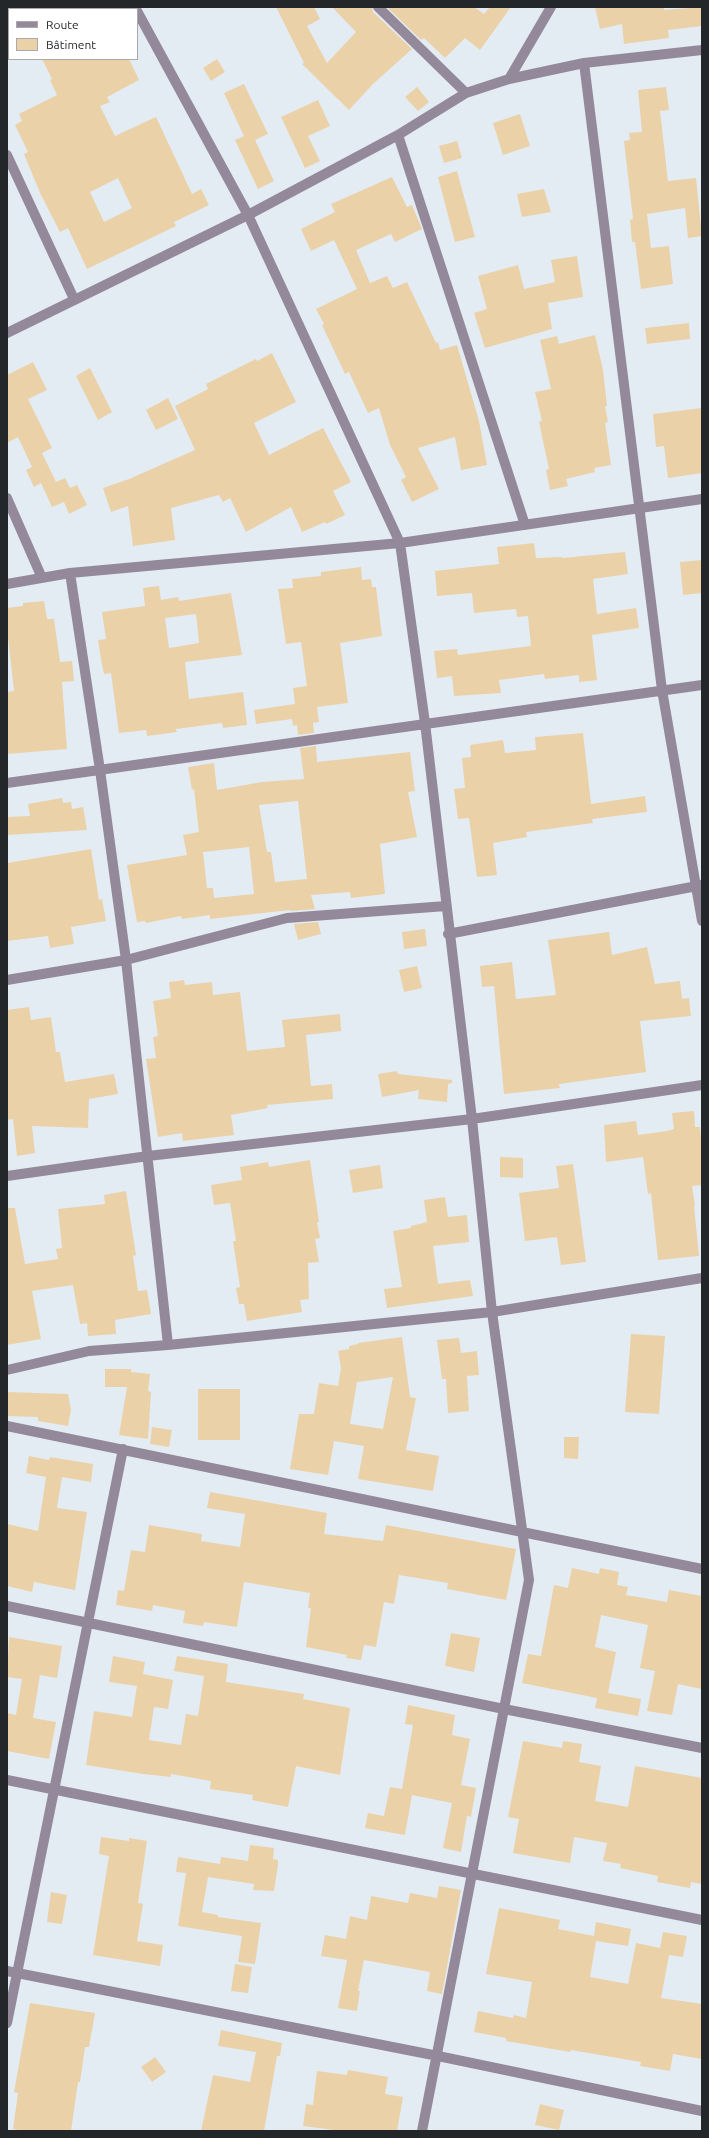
<!DOCTYPE html>
<html>
<head>
<meta charset="utf-8">
<style>
  body { margin:0 }
  #map { position:relative; width:709px; height:2138px; overflow:hidden; background:#e3ecf3; font-family:Ubuntu,sans-serif }
  canvas { display:block }
  .frame { position:absolute; inset:0; border:8px solid #24272a; pointer-events:none }
  .legend { position:absolute; left:8px; top:8px; width:130px; height:52px; box-sizing:border-box; background:#fff; border:1px solid #a7a9aa; margin:0; padding:5px 7px; list-style:none; font-size:12px; color:#24272a }
  .legend li { display:flex; align-items:center; gap:8px; height:20px }
  .legend b { width:20px; border:1px solid #a7a9aa }
</style>
</head>
<body>
<div id="map">
<canvas width="709" height="2138"></canvas>
<div class="frame"></div>
<ul class="legend">
<li><b style="height:5px;background:#94899a"></b>Route</li>
<li><b style="height:11px;background:#ebd1a8"></b>Bâtiment</li>
</ul>
</div>
<script>
const c = document.querySelector('canvas').getContext('2d');
c.lineJoin = 'round';
function fillPath(path, color) {
  c.fillStyle = color;
  c.fill(path, 'evenodd');
}
function poly(rows) {
  const path = new Path2D();
  for (const r of rows) {
    path.moveTo(r[0], r[1]);
    for (let i = 2; i < r.length; i += 2) path.lineTo(r[i], r[i + 1]);
  }
  return path;
}
function stroke(path, color, width, dash) {
  c.strokeStyle = color;
  c.lineWidth = width;
  c.lineCap = dash ? 'butt' : 'round';
  c.setLineDash(dash || []);
  c.stroke(path);
}
const building = poly([
  [276,7,314,7,320,19,307,26,327,63,356,32,332,7,372,7,373,12,412,49,373,84,349,110,302,64,304,63],
  [387,7,474,7,484,14,490,7,511,7,480,50,465,38,445,58,424,38,421,40],
  [595,7,664,7,664,10,702,7,702,26,668,30,669,38,624,44,622,24,600,29],
  [42,59,129,59,139,80,107,97,110,102,100,106,115,136,156,117,192,194,201,189,209,205,174,222,176,226,87,269,68,228,60,232,41,195,24,154,28,152,15,125,22,121,19,114,57,95,50,80,52,79],
  [118,178,132,208,104,222,90,192],
  [217,59,225,72,211,81,203,68],
  [244,84,268,134,255,140,274,181,258,189,235,140,244,136,224,93],
  [417,87,429,102,418,111,405,97],
  [666,87,669,110,660,111,668,181,696,178,702,236,688,238,685,208,647,214,651,248,669,246,673,284,641,289,635,242,632,242,630,220,633,219,624,141,630,140,629,133,642,132,638,90],
  [318,100,330,126,308,136,320,161,305,168,281,117],
  [520,114,530,146,503,155,493,123],
  [457,141,462,158,444,163,439,146],
  [457,171,475,237,455,242,438,177],
  [392,177,407,207,412,205,422,229,395,242,391,234,356,250,370,283,387,276,393,288,407,282,436,343,438,342,440,350,457,345,479,421,487,465,461,470,455,437,418,448,439,489,412,502,401,480,406,477,390,445,379,408,368,413,349,372,345,374,322,325,324,324,316,309,357,289,334,240,311,251,301,229,335,212,331,204],
  [544,189,551,212,522,217,517,194],
  [577,256,583,297,548,303,552,329,485,348,474,313,487,309,478,276,518,265,524,289,555,282,551,260],
  [689,323,690,339,647,344,645,328],
  [595,335,603,370,607,406,605,406,608,422,605,423,611,465,594,468,595,472,566,479,568,486,550,490,546,470,549,469,539,422,542,421,535,392,551,389,540,340,557,336,559,344],
  [272,353,296,402,254,423,269,455,323,428,351,482,333,491,345,515,326,524,325,522,302,532,291,507,246,532,230,498,223,502,219,495,171,508,175,540,133,546,128,506,111,512,103,488,129,479,195,450,175,406,208,389,206,384,256,359,257,361],
  [33,362,47,390,28,399,52,448,42,453,56,482,65,478,70,488,77,485,87,505,69,514,64,502,52,507,41,483,34,487,26,470,32,467,18,437,7,443,7,375],
  [90,368,112,412,98,420,76,376],
  [168,398,178,419,156,430,146,410],
  [702,408,702,473,668,478,664,446,656,447,653,414],
  [534,543,536,558,562,557,562,558,625,552,628,574,593,579,597,614,636,608,639,628,592,635,597,680,579,682,579,675,545,679,544,674,499,680,501,693,454,696,452,676,437,678,434,651,457,649,458,655,531,646,528,616,517,617,516,609,474,613,472,593,437,596,435,571,499,564,497,547],
  [702,560,702,593,683,595,680,562],
  [361,567,362,580,371,579,372,587,376,587,382,636,340,643,348,703,317,707,319,722,313,723,314,733,298,735,297,725,293,726,292,719,256,724,254,710,295,704,293,688,307,686,301,642,286,644,278,589,293,588,292,579,321,576,321,572],
  [159,586,161,600,178,597,179,601,231,593,242,655,185,662,189,699,243,692,247,725,223,728,222,723,176,729,177,732,147,736,146,730,119,733,111,673,104,674,101,660,98,640,106,639,102,612,145,606,143,588],
  [196,614,199,643,169,648,165,618],
  [44,601,47,619,54,619,60,662,72,661,74,681,62,682,67,749,7,754,7,692,14,691,7,628,7,608,23,606,23,603],
  [583,733,591,804,645,796,647,812,592,819,593,823,526,832,527,837,493,843,497,875,477,877,469,818,458,819,454,789,465,788,462,758,471,757,470,745,503,740,505,753,536,750,535,737],
  [316,746,317,762,410,752,415,791,408,792,417,837,380,844,385,894,351,898,350,892,311,895,315,909,291,911,290,910,210,919,210,915,182,919,181,916,146,923,145,921,137,922,127,865,187,855,183,835,199,832,194,789,192,790,188,767,214,763,217,790,262,782,304,779,300,748],
  [298,801,307,879,275,882,271,852,267,852,259,805],
  [249,847,254,894,214,898,213,888,207,888,203,852],
  [62,798,63,803,71,802,72,809,83,807,87,830,7,835,7,817,30,816,28,804],
  [91,849,99,900,102,899,106,921,71,927,74,944,50,948,48,936,7,941,7,863],
  [318,922,321,934,298,940,294,924],
  [425,929,427,946,404,949,402,932],
  [609,932,612,955,647,947,655,984,680,981,682,999,689,998,691,1016,640,1021,646,1072,559,1084,560,1088,504,1094,494,986,482,987,480,966,512,962,516,999,556,995,548,940],
  [417,966,422,988,404,992,399,970],
  [184,980,185,985,212,982,213,995,240,992,247,1051,285,1047,282,1020,340,1014,341,1031,306,1035,311,1086,332,1084,333,1099,267,1105,268,1108,231,1115,234,1135,183,1141,182,1133,158,1137,146,1059,156,1058,153,1037,158,1036,153,1001,171,998,169,982],
  [29,1007,31,1020,51,1017,56,1052,60,1052,65,1082,114,1074,118,1094,89,1099,88,1128,32,1126,35,1153,17,1156,13,1119,7,1120,7,1010],
  [397,1071,398,1074,452,1080,452,1083,448,1084,447,1102,418,1099,419,1090,382,1097,378,1074],
  [694,1111,695,1127,700,1127,702,1148,702,1185,692,1186,695,1206,694,1206,699,1256,658,1260,651,1193,648,1194,643,1157,606,1162,604,1125,636,1121,638,1135,667,1131,674,1129,672,1113],
  [500,1157,523,1158,523,1178,500,1177],
  [310,1160,319,1222,317,1222,320,1238,315,1239,319,1262,308,1263,309,1299,300,1300,302,1312,247,1321,244,1304,239,1304,236,1288,240,1287,233,1241,236,1241,230,1203,214,1205,211,1185,242,1180,240,1167,268,1162,269,1167],
  [573,1164,586,1262,561,1265,557,1237,525,1241,519,1193,559,1188,556,1166],
  [380,1165,383,1188,353,1193,349,1170],
  [126,1191,136,1255,133,1256,138,1291,147,1290,151,1314,115,1320,116,1334,88,1336,87,1323,80,1324,73,1285,32,1291,41,1339,7,1345,7,1208,15,1208,25,1264,58,1259,56,1249,62,1248,58,1209,105,1204,104,1195],
  [445,1197,448,1217,467,1215,469,1242,433,1246,438,1284,470,1280,473,1296,387,1308,384,1289,402,1287,393,1231,411,1228,411,1226,427,1222,424,1200],
  [631,1334,665,1336,659,1414,625,1412],
  [402,1337,410,1397,416,1398,406,1450,439,1456,433,1491,358,1479,364,1446,334,1441,328,1475,290,1469,299,1414,314,1414,319,1383,338,1386,341,1368,338,1351,349,1349,349,1346,358,1344,358,1343],
  [393,1377,383,1429,350,1424,357,1382],
  [459,1338,461,1353,477,1351,479,1375,467,1376,469,1411,448,1413,446,1379,442,1379,437,1340],
  [105,1369,131,1369,131,1372,150,1374,148,1391,151,1392,148,1439,119,1435,127,1387,105,1387],
  [198,1389,240,1389,240,1440,198,1440],
  [7,1392,68,1394,71,1410,68,1426,38,1421,38,1417,7,1416],
  [152,1427,172,1430,169,1447,150,1444],
  [564,1437,579,1437,578,1459,564,1458],
  [29,1456,49,1460,50,1457,93,1464,91,1482,62,1477,57,1508,87,1512,75,1590,34,1582,32,1592,7,1586,7,1524,38,1531,46,1477,26,1473],
  [210,1492,327,1513,324,1534,383,1541,386,1525,516,1549,506,1600,447,1589,448,1583,399,1575,394,1604,384,1602,376,1647,364,1645,361,1660,346,1658,347,1655,306,1647,311,1608,308,1608,310,1593,244,1582,237,1627,204,1622,203,1626,183,1623,185,1611,153,1605,152,1611,116,1605,118,1590,124,1591,131,1550,145,1552,149,1525,202,1534,201,1541,240,1547,245,1514,207,1508],
  [572,1568,599,1574,600,1568,619,1572,617,1585,628,1587,626,1595,667,1602,669,1590,702,1596,702,1689,678,1684,672,1715,647,1711,655,1671,640,1668,648,1625,601,1615,595,1647,616,1652,608,1693,641,1699,638,1716,595,1708,597,1698,522,1683,528,1654,541,1656,554,1585,568,1588],
  [451,1633,480,1638,474,1672,445,1666],
  [9,1637,62,1646,57,1678,40,1675,33,1718,56,1722,49,1759,7,1751,7,1713,16,1715,22,1679,7,1677],
  [113,1656,145,1662,143,1674,173,1680,168,1709,154,1707,149,1740,181,1745,186,1714,198,1716,204,1676,174,1671,177,1656,228,1664,226,1682,304,1694,303,1699,350,1708,340,1775,296,1766,288,1807,252,1800,253,1795,210,1789,211,1781,171,1774,171,1777,143,1774,86,1765,94,1711,132,1717,137,1686,109,1682],
  [408,1705,455,1715,452,1735,470,1739,461,1785,476,1788,471,1817,467,1816,461,1852,443,1848,452,1803,412,1795,405,1835,365,1828,368,1813,384,1816,390,1787,402,1789,413,1725,405,1724],
  [523,1741,562,1748,563,1741,582,1744,579,1762,601,1766,595,1801,628,1807,635,1766,702,1778,702,1884,691,1882,690,1888,657,1882,658,1876,620,1868,621,1864,603,1861,607,1843,574,1837,570,1863,513,1853,519,1819,508,1817],
  [101,1837,129,1841,129,1838,147,1841,138,1903,143,1904,137,1941,163,1945,160,1966,93,1955,109,1856,99,1854],
  [250,1845,274,1848,273,1859,278,1860,278,1865,274,1891,253,1890,254,1884,208,1877,202,1912,218,1915,218,1917,261,1923,255,1964,238,1962,242,1936,178,1926,186,1873,176,1872,178,1857,220,1864,221,1857,248,1861],
  [439,1886,461,1890,442,1994,427,1991,430,1972,364,1960,358,1991,360,1991,357,2011,338,2008,347,1960,321,1956,325,1935,346,1939,350,1916,367,1920,371,1896,408,1903,410,1893,437,1898],
  [51,1892,67,1895,62,1924,47,1922],
  [499,1908,560,1920,558,1929,594,1936,596,1922,631,1929,628,1946,596,1941,590,1977,628,1984,636,1943,660,1948,663,1932,687,1936,683,1957,669,1955,661,1998,702,2004,702,2059,673,2054,670,2071,640,2066,641,2062,571,2050,570,2052,506,2041,506,2038,474,2032,478,2011,513,2018,514,2015,526,2018,532,1982,486,1974],
  [235,1964,252,1967,248,1993,231,1991],
  [30,2003,95,2013,89,2047,85,2047,80,2082,78,2082,71,2131,24,2131,13,2129,18,2093,14,2092],
  [221,2030,282,2043,280,2056,277,2056,264,2131,201,2131,213,2075,250,2082,256,2052,218,2046],
  [155,2057,166,2072,152,2082,141,2067],
  [348,2070,388,2077,385,2094,403,2097,397,2131,342,2131,303,2126,306,2104,313,2105,317,2071,347,2075],
  [540,2104,564,2110,559,2130,535,2125]
]);
const minor = poly([
  [378,7,466,93],
  [137,11,248,215,400,543,425,723,472,1119,492,1312,529,1580,422,2131],
  [584,63,662,690,702,921],
  [509,79,551,7],
  [398,135,525,525],
  [7,155,74,299],
  [7,333,248,215,398,135,466,93,509,79,584,63,702,50],
  [7,498,42,578],
  [70,573,100,770,126,960,168,1345],
  [7,584,70,573,400,543,702,499],
  [7,783,702,685],
  [448,934,702,885],
  [7,980,126,960,287,918,446,906],
  [7,1176,148,1156,472,1119,702,1085],
  [7,1370,89,1351,168,1345,492,1312,702,1278],
  [7,1426,702,1569],
  [7,1606,504,1709,702,1748],
  [7,1780,702,1920],
  [7,1971,438,2056,702,2111],
  [7,2023,123,1449]
]);
fillPath(building, '#ebd1a8');
stroke(minor, '#94899a', 10);
</script>
</body>
</html>
